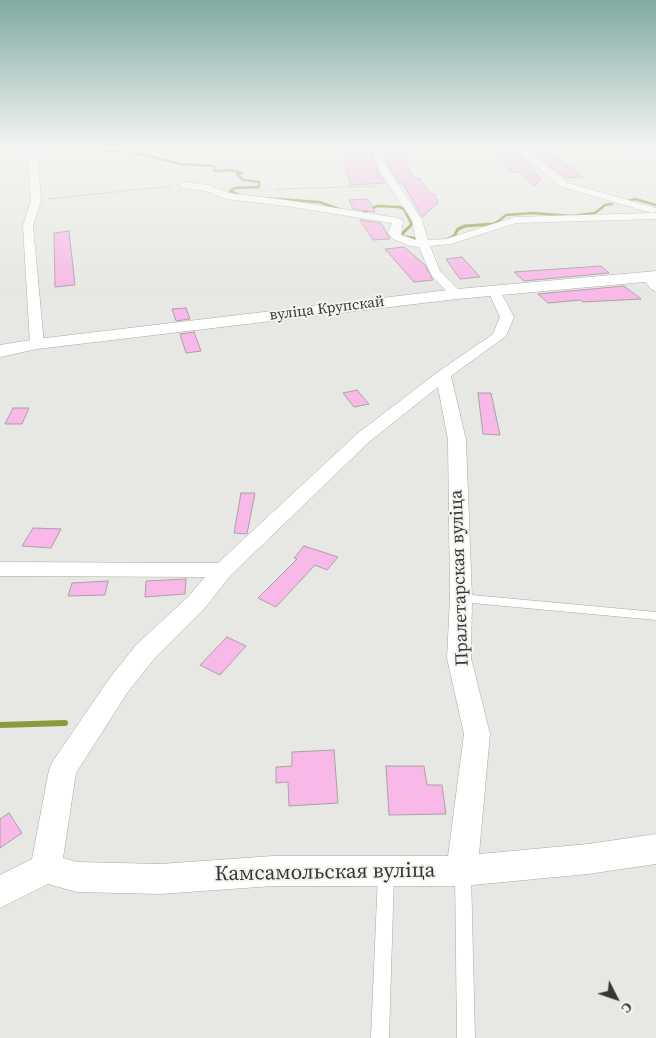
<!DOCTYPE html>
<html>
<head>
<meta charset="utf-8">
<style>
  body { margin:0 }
  #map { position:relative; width:656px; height:1038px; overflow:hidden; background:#e7e8e3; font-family:"Source Serif 4",serif }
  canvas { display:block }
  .north { position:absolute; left:591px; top:973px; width:50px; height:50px; -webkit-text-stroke:4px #f4f5f0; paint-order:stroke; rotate:131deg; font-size:14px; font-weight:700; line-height:20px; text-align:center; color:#363735 }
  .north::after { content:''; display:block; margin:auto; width:18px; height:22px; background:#363735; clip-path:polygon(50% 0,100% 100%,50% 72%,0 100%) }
</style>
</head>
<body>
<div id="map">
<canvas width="656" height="1038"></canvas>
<div class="north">С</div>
</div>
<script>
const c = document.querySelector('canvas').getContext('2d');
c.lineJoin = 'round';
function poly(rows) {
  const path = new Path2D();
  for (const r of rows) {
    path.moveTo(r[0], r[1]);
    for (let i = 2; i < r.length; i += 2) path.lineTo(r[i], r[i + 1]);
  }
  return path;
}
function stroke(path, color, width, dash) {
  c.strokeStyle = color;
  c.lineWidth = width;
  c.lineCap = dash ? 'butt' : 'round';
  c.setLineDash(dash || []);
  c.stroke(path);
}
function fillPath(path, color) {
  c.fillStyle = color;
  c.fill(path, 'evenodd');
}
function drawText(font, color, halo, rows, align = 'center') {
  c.font = font + ' "Source Serif 4",serif';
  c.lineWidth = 4;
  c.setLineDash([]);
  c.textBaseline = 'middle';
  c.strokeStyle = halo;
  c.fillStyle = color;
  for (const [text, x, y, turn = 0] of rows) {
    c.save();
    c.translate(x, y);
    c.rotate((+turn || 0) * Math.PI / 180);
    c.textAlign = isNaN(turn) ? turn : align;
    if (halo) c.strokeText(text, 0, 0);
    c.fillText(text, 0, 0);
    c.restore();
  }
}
const streamFar2 = poly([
  [103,148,106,151,131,152,181,164,214,166,214,171,232,170,242,173,237,174,243,180,259,182,259,187,235,188,230,191,242,196],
  [263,198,319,202,342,210],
  [628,201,635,199,656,205],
  [360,214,377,206,399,207,404,209,411,223],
  [496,223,506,215,533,213,571,216,595,213,605,205,612,204]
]);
const streamFar1 = poly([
  [411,222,412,224,400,236,423,240],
  [446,240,454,236,458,229,465,226,494,224,497,222]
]);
const stream = poly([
  [0,725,65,723]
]);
const building = poly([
  [385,148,400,148,413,178,420,179,430,194,434,194,438,203,422,217,402,182,399,183,391,170,385,158,383,150,385,148],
  [528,148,544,148,583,177,565,178,528,148],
  [513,149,523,158,541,179,534,186,519,172,511,172,496,156,504,156,497,150,513,149],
  [345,150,371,150,378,173,385,183,351,185,346,171,345,150],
  [368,199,375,212,353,209,349,200,368,199],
  [360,220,381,223,390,239,373,240,360,220],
  [69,231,75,285,55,287,54,233,69,231],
  [404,247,425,265,433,280,414,282,385,249,404,247],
  [462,257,480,277,460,279,446,259,462,257],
  [601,266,609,273,524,281,514,272,601,266],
  [624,286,641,299,583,302,581,300,548,303,538,294,624,286],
  [186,308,190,319,176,321,172,309,186,308],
  [194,332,201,351,186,353,180,334,194,332],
  [357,390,369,404,354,407,343,393,357,390],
  [478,393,491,393,500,435,483,434,478,393],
  [13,408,29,408,22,424,5,424,13,408],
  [241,493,255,493,247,534,234,533,241,493],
  [33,528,61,529,51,548,22,546,33,528],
  [304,546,338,557,327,570,315,565,276,607,258,598,297,559,294,558,304,546],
  [186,579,185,594,145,597,146,581,186,579],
  [108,581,105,595,68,596,72,583,108,581],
  [227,637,246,646,220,675,200,665,227,637],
  [334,750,338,803,289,806,288,782,276,783,276,767,292,766,292,752,334,750],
  [386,766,424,766,427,785,442,785,446,814,389,815,386,766],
  [9,813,22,833,0,848,0,819,9,813]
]);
const path = poly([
  [112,148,126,148],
  [277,189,381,186],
  [49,199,172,186]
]);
const service = poly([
  [632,148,648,161,648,163,644,163,627,148,632,148],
  [461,594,656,612,656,620,461,602,457,601,455,598,457,595,461,594],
  [386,866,392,869,394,874,389,1038,371,1038,378,874,380,869,386,866],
  [463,866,469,869,471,874,475,1038,457,1038,455,874,457,869,463,866]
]);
const minor = poly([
  [27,148,35,148,37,151,41,200,33,226,44,344,42,347,37,348,32,347,30,344,23,226,31,200,27,148],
  [373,148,381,148,383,159,389,171,422,220,428,240,446,239,515,217,652,213,562,187,514,148,524,148,568,183,656,208,656,212,653,213,656,213,656,219,516,223,451,244,430,246,440,271,463,294,457,298,452,297,431,275,419,247,410,246,393,239,388,233,392,223,286,206,226,199,206,191,184,188,179,185,184,182,208,185,228,193,286,200,398,218,403,221,401,235,416,240,412,220,380,172,375,159,373,148],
  [647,273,651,274,656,279,656,291,652,290,641,277,647,273],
  [494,287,500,291,514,317,506,336,451,376,466,440,472,598,471,658,490,734,479,854,588,844,656,834,656,864,588,874,462,886,273,886,160,894,77,892,48,884,0,908,0,875,32,859,49,770,53,761,109,679,136,645,188,597,205,577,0,576,0,562,218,563,358,433,438,372,493,334,500,317,488,291,494,287],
  [438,387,448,440,450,598,447,658,464,734,448,856,273,856,160,864,77,862,63,858,76,773,127,693,154,659,204,609,231,575,370,441,438,387]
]);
const tertiary = poly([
  [656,271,656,281,457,299,37,349,0,357,0,345,37,339,457,289,656,271]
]);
const farStreetnames = [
  ["вуліца Крупскай",327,309,-7]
];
const streetNames = [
  ["Пралетарская вуліца",460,578,-92]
];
const nearStreetnames = [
  ["Камсамольская вуліца",325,873,-1]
];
stroke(streamFar2, '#89993b', 2.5);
stroke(streamFar1, '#89993b', 3);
stroke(stream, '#89993b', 6);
fillPath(building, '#f8b8e8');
stroke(building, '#a7a2a6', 1);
stroke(service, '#a7a8a3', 1);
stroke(minor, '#a7a8a3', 1);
stroke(tertiary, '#a7a8a3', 1);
stroke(path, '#90918d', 1, [1, 1]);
fillPath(service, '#fff');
fillPath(minor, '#fff');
fillPath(tertiary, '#fff');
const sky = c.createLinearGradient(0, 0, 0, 294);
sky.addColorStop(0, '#82a9a3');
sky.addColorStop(0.5, '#f4f5f2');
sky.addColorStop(1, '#f4f5f200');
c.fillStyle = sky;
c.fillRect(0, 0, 656, 294);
drawText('15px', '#363735', '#f4f5f0', farStreetnames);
drawText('18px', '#363735', '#f4f5f0', streetNames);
drawText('21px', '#363735', '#f4f5f0', nearStreetnames);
</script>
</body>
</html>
